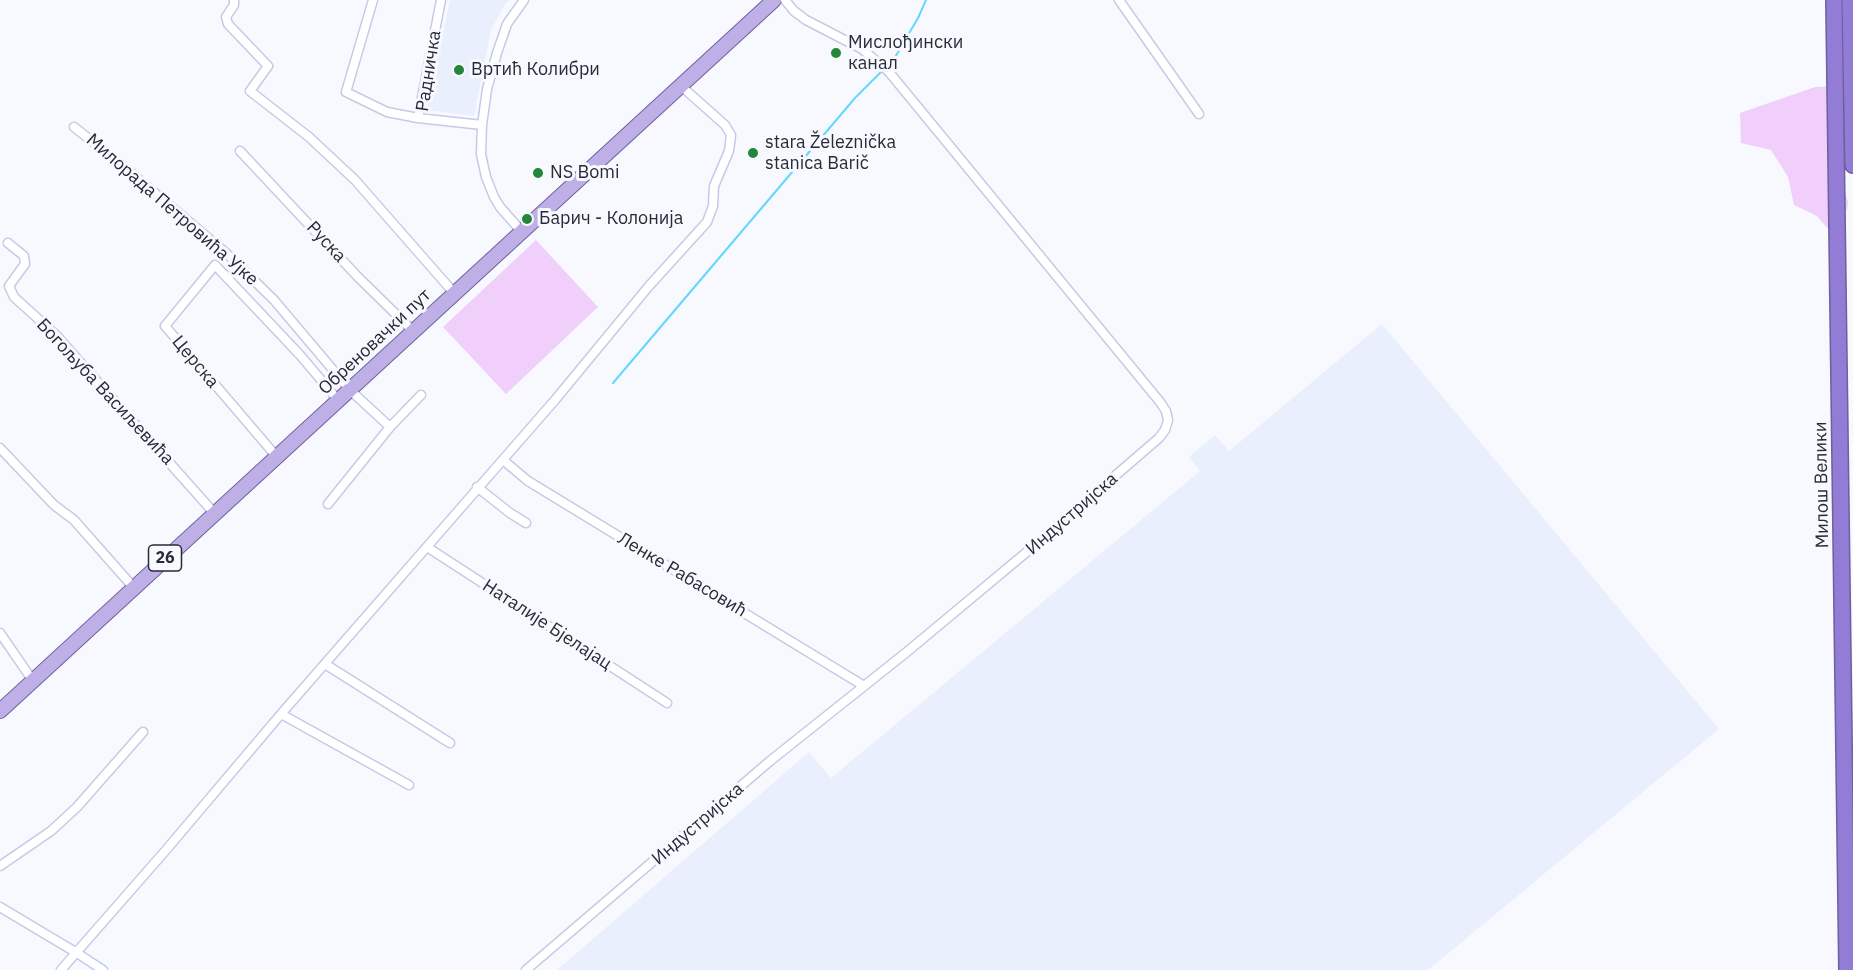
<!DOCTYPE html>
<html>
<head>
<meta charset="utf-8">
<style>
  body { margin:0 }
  canvas { display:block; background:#f7f9ff }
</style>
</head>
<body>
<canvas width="1853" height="970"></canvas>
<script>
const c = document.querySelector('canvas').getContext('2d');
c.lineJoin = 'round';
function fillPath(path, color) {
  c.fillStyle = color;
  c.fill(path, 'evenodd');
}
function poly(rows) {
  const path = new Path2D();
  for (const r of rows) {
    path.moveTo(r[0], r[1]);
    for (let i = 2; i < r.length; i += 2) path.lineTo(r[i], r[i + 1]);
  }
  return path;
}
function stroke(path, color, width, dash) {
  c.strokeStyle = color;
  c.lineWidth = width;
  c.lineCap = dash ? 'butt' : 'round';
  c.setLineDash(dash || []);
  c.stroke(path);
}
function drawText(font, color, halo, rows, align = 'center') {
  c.font = font + ' "IBM Plex Sans",sans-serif';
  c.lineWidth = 6;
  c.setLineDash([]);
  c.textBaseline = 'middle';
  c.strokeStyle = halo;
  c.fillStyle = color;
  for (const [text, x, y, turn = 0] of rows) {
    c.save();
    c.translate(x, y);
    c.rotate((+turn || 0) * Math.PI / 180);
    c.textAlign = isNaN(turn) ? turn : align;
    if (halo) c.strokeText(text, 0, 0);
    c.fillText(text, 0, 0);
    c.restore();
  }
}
const built = poly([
  [450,0,510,0,505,4,491,30,474,116,427,110],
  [1382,324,1719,729,1428,970,557,970,809,752,831,778,1200,471,1189,457,1215,435,1229,451]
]);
const green = poly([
  [1853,85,1853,128,1844,142,1838,172,1848,202,1847,210,1827,228,1817,216,1794,205,1788,177,1771,150,1741,143,1740,113,1815,87],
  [536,240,598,307,506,394,443,327]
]);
const stream = poly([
  [887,66,894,59,918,18,926,0],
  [613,383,855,98,883,70]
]);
const street = poly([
  [234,0,234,5,226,17,228,24,268,66,250,91,309,137,355,180,454,293],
  [373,0,346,92,387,112,418,118],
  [441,0,418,118,482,125],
  [1119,0,1199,114],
  [74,127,117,161,226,253,274,300,350,390,390,427],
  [240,151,357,276,413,331],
  [522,232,500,207,494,197,486,177,481,154,482,125,487,89,497,53,507,24,524,0],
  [8,243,24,256,25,264,9,286,14,297,56,335,214,513],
  [0,448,54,505,74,520,134,588],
  [276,456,165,326,215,265,300,355,338,400],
  [503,460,528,481,864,686],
  [477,487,510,513,526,523],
  [328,504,390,427,421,395],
  [427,547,667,703],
  [0,633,33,681],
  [325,664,450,743],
  [281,714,409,785],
  [0,866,51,831,77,807,143,732],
  [0,907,77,953,103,970],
  [61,970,166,850,281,714,555,400,649,286,707,222,713,206,714,186,729,151,731,135,725,125,680,85],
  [526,970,770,761,908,651,1022,556,1159,438,1165,430,1168,420,1166,411,1160,402,889,72,862,49,806,20,794,11,785,0]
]);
const primary = poly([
  [0,711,774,0]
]);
const highway = poly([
  [1834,0,1847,970],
  [1850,0,1853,165]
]);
const markers = [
  [836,53,6,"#23863a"],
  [459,70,6,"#23863a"],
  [753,153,6,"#23863a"],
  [538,173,6,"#23863a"],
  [527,219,6,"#23863a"]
];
const shields = [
  [165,558,33]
];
const shieldNames = [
  ["26",165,558]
];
const poiNames = [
  ["Мислођински",848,43],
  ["канал",848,64],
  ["Вртић Колибри",471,70],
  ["stara Železnička",765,143],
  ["stanica Barič",765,164],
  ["NS Bomi",550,173],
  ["Барич - Колонија",539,219]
];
const streetNames = [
  ["Радничка",429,71,-81],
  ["Милорада Петровића Ујке",172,210,41],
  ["Руска",326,242,47],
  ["Обреновачки пут",375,342,-43],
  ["Церска",195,362,50],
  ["Богољуба Васиљевића",105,392,47],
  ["Милош Велики",1822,485,-91],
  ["Индустријска",1072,514,-41],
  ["Ленке Рабасовић",682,575,31],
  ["Наталије Бјелајац",547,625,33],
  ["Индустријска",698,824,-41]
];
fillPath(built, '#eaeffd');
fillPath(green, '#f0cffa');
stroke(stream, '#63d8fc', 2);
stroke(street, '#c2cce8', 11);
stroke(primary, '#6d609d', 16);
stroke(highway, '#6d609d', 18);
stroke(street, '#fff', 8);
stroke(primary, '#beb0e6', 14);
stroke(highway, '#927cd5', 15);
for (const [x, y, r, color] of markers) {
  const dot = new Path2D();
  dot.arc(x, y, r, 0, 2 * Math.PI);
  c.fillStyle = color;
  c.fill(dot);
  stroke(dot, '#f7f9ff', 2);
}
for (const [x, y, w] of shields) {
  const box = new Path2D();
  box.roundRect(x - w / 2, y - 13, w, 26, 4.5);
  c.fillStyle = '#f7f9ff';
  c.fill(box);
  stroke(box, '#272b36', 1.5);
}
drawText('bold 16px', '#272b36', null, shieldNames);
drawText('18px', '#272b36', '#f7f9ff', poiNames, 'left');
drawText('18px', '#272b36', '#f7f9ff', streetNames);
</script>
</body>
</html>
